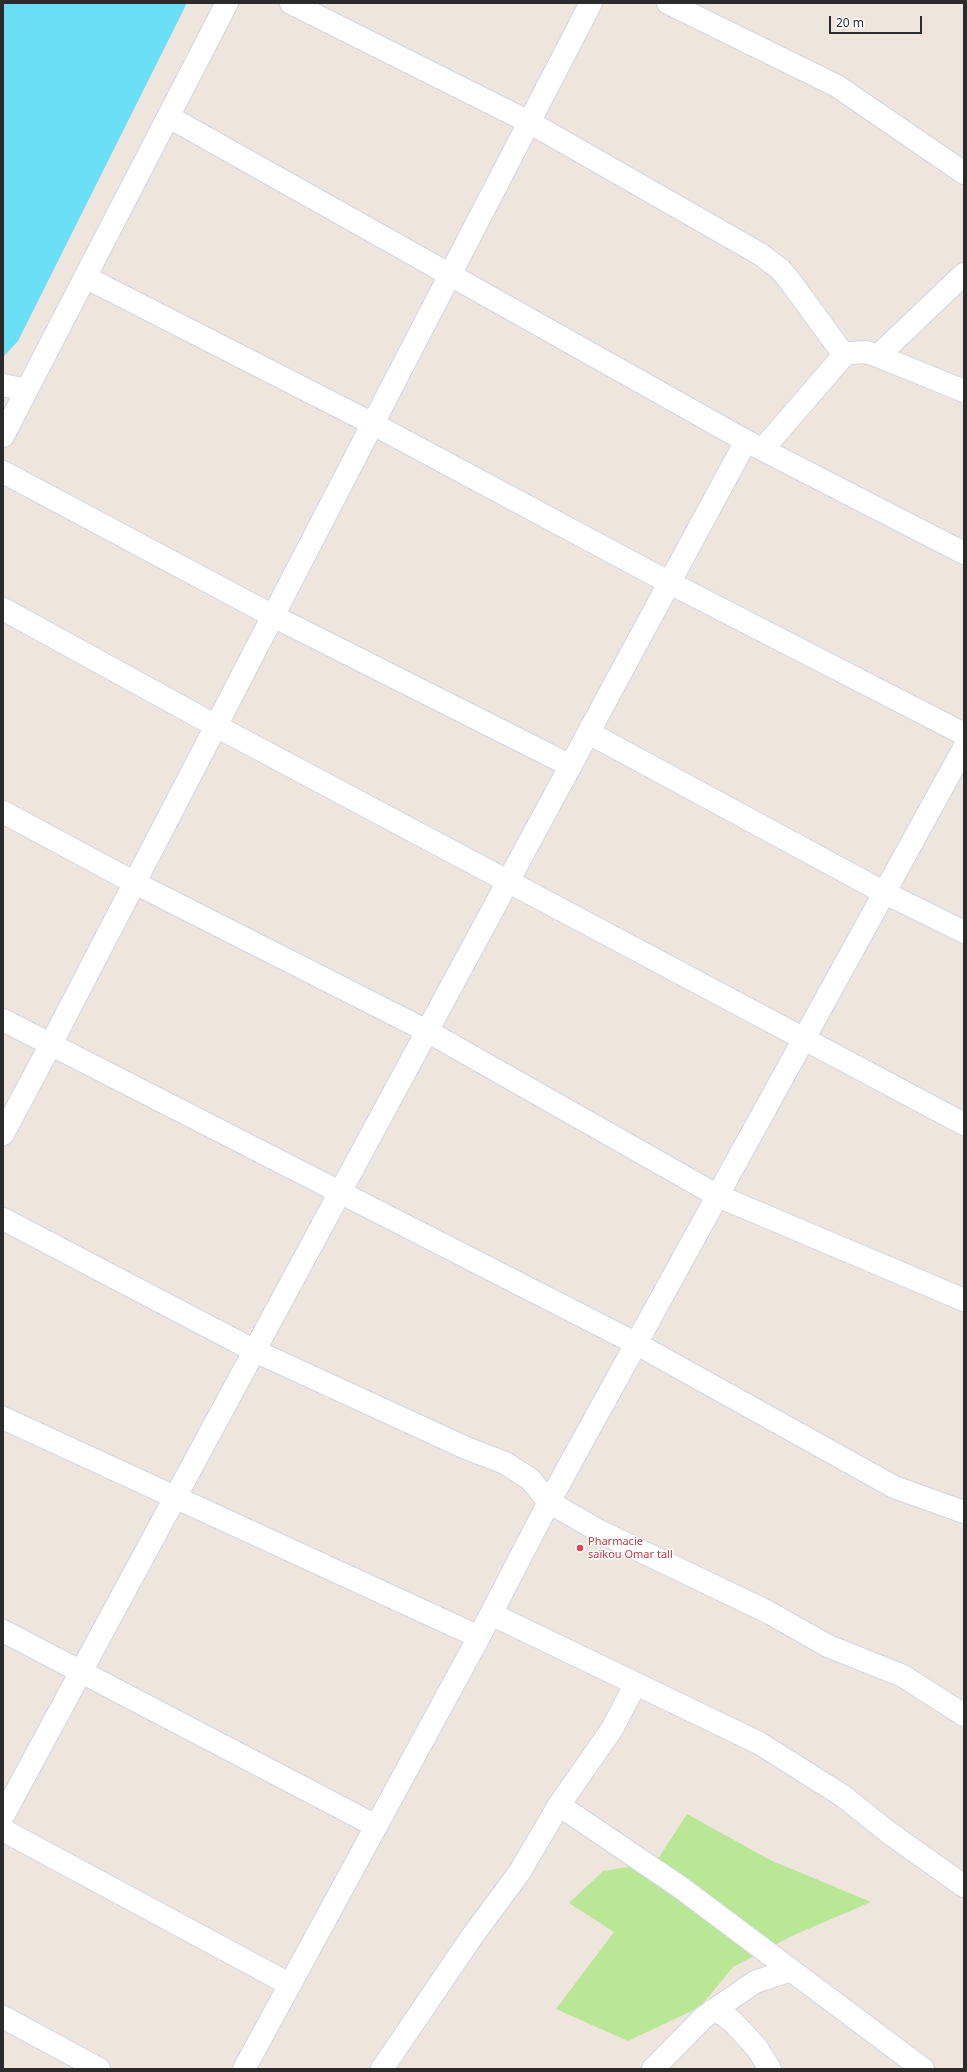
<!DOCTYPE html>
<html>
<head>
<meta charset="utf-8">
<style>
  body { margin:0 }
  #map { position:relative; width:967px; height:2072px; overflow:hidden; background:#eee5dd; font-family:"Noto Sans",sans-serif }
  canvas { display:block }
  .frame { position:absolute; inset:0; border:4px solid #2b2b2b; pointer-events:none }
  .scale { position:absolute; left:829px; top:16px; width:93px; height:18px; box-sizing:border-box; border:2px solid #2b2b2b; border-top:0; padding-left:5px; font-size:12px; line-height:14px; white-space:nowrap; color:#2b2b2b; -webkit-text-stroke:3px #fff; paint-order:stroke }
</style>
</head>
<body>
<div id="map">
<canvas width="967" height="2072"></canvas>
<div class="frame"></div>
<div class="scale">20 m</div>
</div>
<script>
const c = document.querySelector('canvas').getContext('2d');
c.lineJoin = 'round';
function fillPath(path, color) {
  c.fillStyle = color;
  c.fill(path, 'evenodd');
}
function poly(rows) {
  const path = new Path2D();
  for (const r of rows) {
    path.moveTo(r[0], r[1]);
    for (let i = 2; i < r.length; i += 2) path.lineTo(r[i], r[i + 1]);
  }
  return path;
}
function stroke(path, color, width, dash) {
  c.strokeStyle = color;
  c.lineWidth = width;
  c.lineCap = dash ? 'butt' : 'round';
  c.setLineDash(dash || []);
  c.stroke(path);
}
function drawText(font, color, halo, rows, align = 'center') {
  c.font = font + ' "Noto Sans",sans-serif';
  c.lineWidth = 3;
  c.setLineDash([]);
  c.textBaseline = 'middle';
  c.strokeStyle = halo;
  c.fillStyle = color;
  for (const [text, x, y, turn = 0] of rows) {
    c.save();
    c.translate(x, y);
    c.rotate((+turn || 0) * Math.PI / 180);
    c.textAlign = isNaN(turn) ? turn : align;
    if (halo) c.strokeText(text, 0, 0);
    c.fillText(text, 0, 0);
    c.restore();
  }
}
const green = poly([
  [687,1814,770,1860,871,1902,794,1935,733,1967,700,2007,628,2041,556,2009,614,1932,569,1903,603,1871,656,1862]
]);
const water = poly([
  [3,3,187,3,18,341,3,357]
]);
const street = poly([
  [291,3,529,122,760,254,780,269,790,281,844,355],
  [668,3,837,86,964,173],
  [169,117,746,441,964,553],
  [85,277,373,424,670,583,964,734],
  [878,356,964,274],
  [3,385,26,390],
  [3,436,227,3],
  [763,449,844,355,851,353,866,352,878,356,964,391],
  [3,472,273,616,571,766],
  [3,609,216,726,964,1124],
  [589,733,883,892,964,932],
  [3,812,135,883,427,1031,718,1196,964,1300],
  [3,1020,637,1344,894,1487,964,1512],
  [3,1134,51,1044,591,3],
  [3,1219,255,1351,466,1448,505,1463,530,1479,549,1502,599,1531,768,1612,828,1646,903,1676,964,1715],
  [3,1418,479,1637],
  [491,1614,759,1743,843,1796,888,1832,964,1886],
  [3,1631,376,1826],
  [559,1805,680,1887,923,2069],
  [3,1816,746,441],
  [3,1830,289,1984],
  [712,2011,723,2014,734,2023,757,2048,770,2069],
  [3,2017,99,2069],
  [244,2069,479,1637,549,1502,964,748],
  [382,2069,473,1935,519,1873,559,1805,612,1729,635,1685],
  [653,2069,704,2017,755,1982,791,1970]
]);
const markers = [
  [580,1548,4,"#e0444e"]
];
const healthNames = [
  ["Pharmacie",588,1542],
  ["saïkou Omar tall",588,1555]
];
fillPath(green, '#bae796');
fillPath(water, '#6adef5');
stroke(street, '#d2d7e5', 24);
stroke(street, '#fff', 22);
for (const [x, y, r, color] of markers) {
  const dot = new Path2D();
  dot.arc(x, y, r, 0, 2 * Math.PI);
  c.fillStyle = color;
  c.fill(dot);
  stroke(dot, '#fff', 1.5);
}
drawText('11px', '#be3a42', '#fff', healthNames, 'left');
</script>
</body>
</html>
